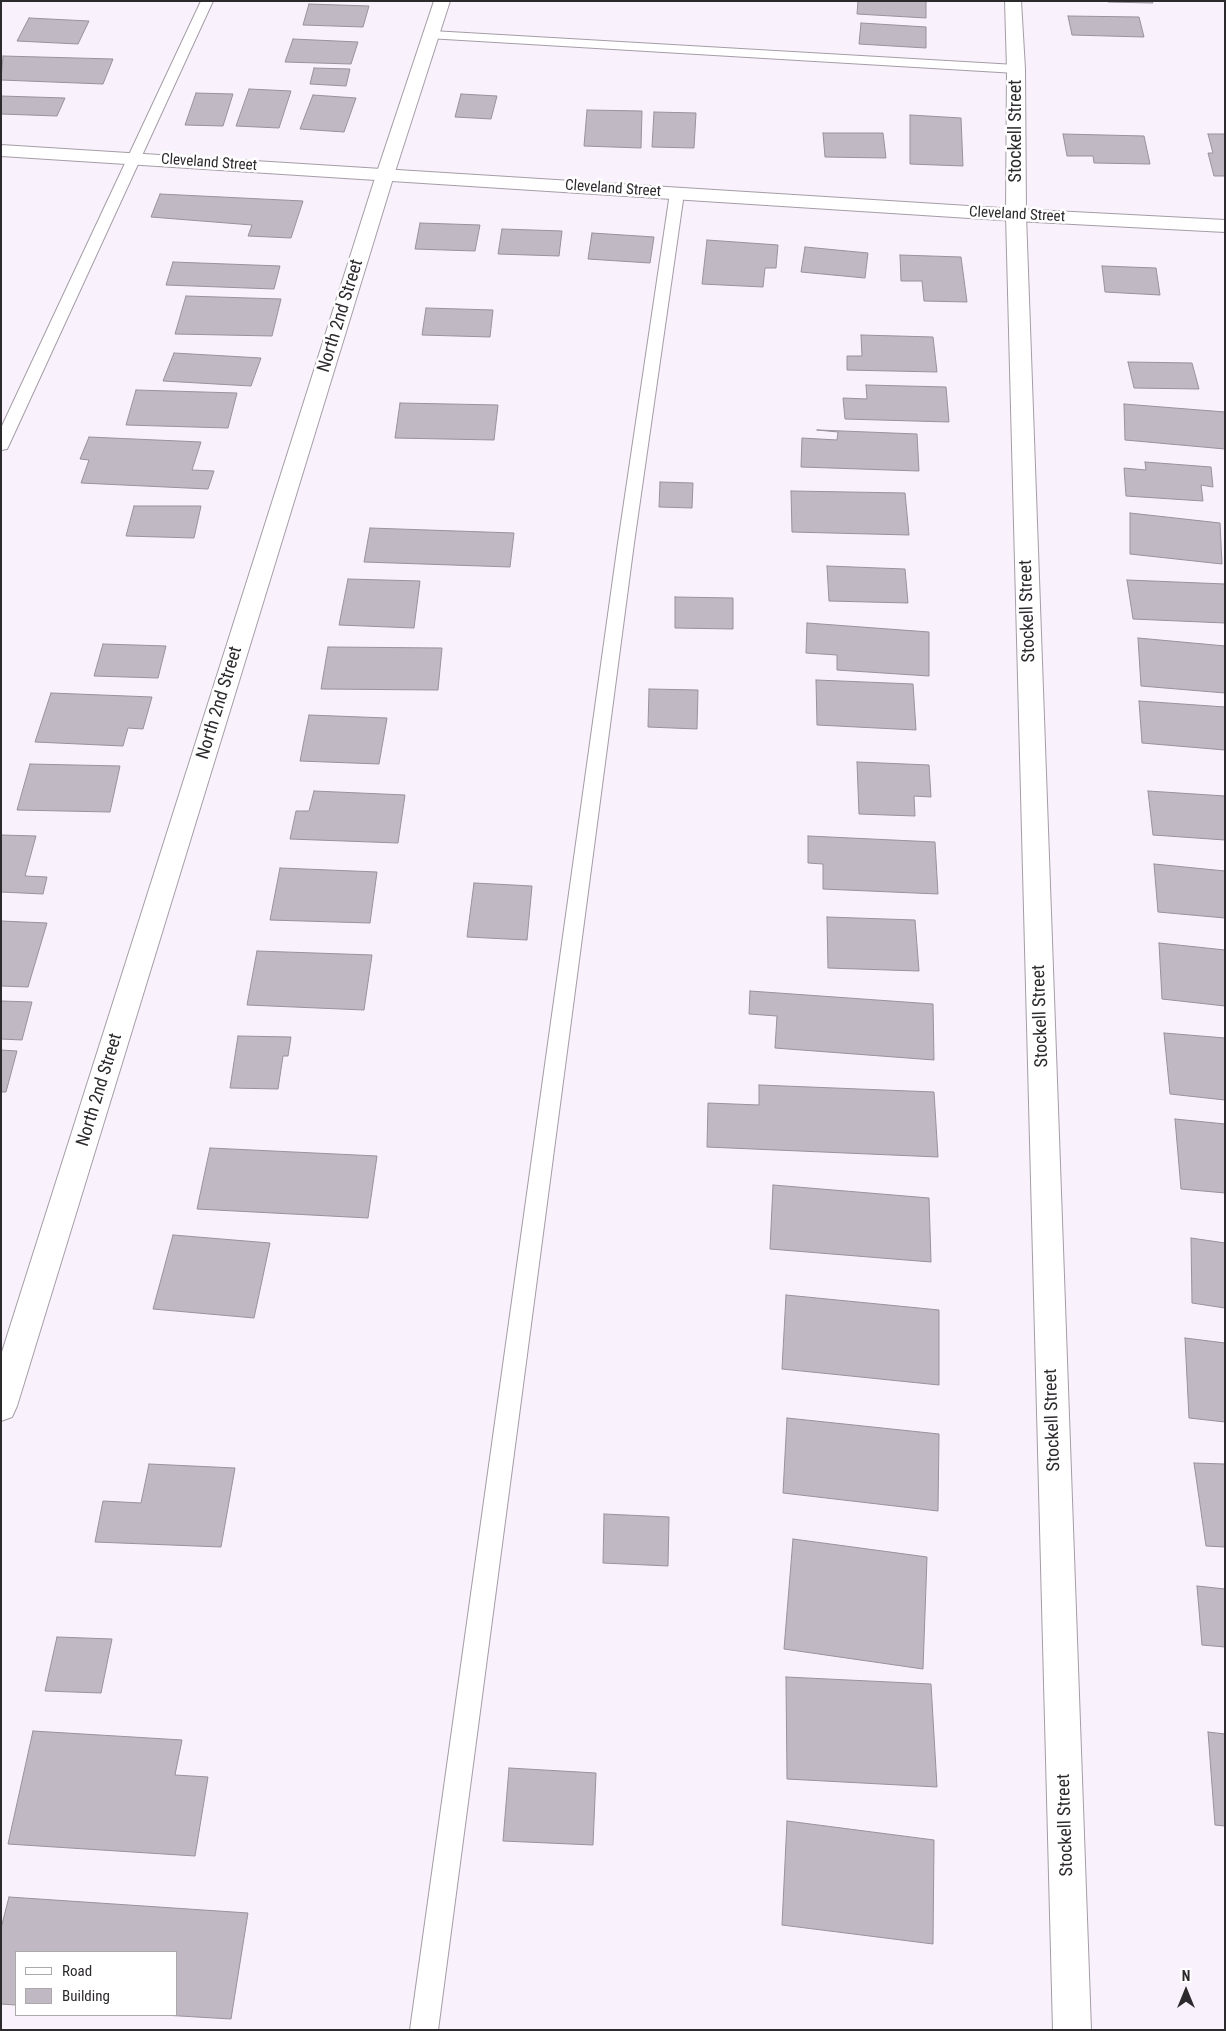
<!DOCTYPE html>
<html>
<head>
<meta charset="utf-8">
<style>
  body { margin:0 }
  #map { position:relative; width:1226px; height:2031px; overflow:hidden; background:#f9f1fb; font-family:"Roboto Condensed",sans-serif }
  canvas { display:block }
  .frame { position:absolute; inset:0; border:2px solid #2d2a2d; pointer-events:none }
  .legend { position:absolute; left:15px; top:1951px; width:162px; height:65px; box-sizing:border-box; background:#fff; border:1px solid #abaaab; margin:0; padding:6px 9px; list-style:none; font-size:15px; color:#2d2a2d }
  .legend li { display:flex; align-items:center; gap:10px; height:25px }
  .legend b { width:25px; border:1px solid #abaaab }
  .north { position:absolute; left:1161px; top:1966px; width:50px; height:50px; -webkit-text-stroke:4px #fff; paint-order:stroke; rotate:0deg; font-size:14px; font-weight:700; line-height:20px; text-align:center; color:#2d2a2d }
  .north::after { content:''; display:block; margin:auto; width:18px; height:22px; background:#2d2a2d; clip-path:polygon(50% 0,100% 100%,50% 72%,0 100%) }
</style>
</head>
<body>
<div id="map">
<canvas width="1226" height="2031"></canvas>
<div class="frame"></div>
<ul class="legend">
<li><b style="height:6px;background:#fff"></b>Road</li>
<li><b style="height:14px;background:#c0b8c2"></b>Building</li>
</ul>
<div class="north">N</div>
</div>
<script>
const c = document.querySelector('canvas').getContext('2d');
c.lineJoin = 'round';
function fillPath(path, color) {
  c.fillStyle = color;
  c.fill(path, 'evenodd');
}
function poly(rows) {
  const path = new Path2D();
  for (const r of rows) {
    path.moveTo(r[0], r[1]);
    for (let i = 2; i < r.length; i += 2) path.lineTo(r[i], r[i + 1]);
  }
  return path;
}
function stroke(path, color, width, dash) {
  c.strokeStyle = color;
  c.lineWidth = width;
  c.lineCap = dash ? 'butt' : 'round';
  c.setLineDash(dash || []);
  c.stroke(path);
}
function drawText(font, color, halo, rows, align = 'center') {
  c.font = font + ' "Roboto Condensed",sans-serif';
  c.lineWidth = 5;
  c.setLineDash([]);
  c.textBaseline = 'middle';
  c.strokeStyle = halo;
  c.fillStyle = color;
  for (const [text, x, y, turn = 0] of rows) {
    c.save();
    c.translate(x, y);
    c.rotate((+turn || 0) * Math.PI / 180);
    c.textAlign = isNaN(turn) ? turn : align;
    if (halo) c.strokeText(text, 0, 0);
    c.fillText(text, 0, 0);
    c.restore();
  }
}
const building = poly([
  [858,1,926,1,926,18,857,14,858,1],
  [1108,1,1152,1,1153,3,1108,2,1108,1],
  [309,4,369,6,363,27,303,25,309,4],
  [1068,16,1139,17,1144,37,1072,35,1068,16],
  [29,18,89,21,78,44,17,41,29,18],
  [861,23,926,27,926,48,859,44,861,23],
  [293,39,358,42,351,64,285,62,293,39],
  [3,56,113,59,103,84,1,80,3,56],
  [314,68,350,69,346,86,310,84,314,68],
  [249,89,291,91,279,128,236,126,249,89],
  [196,93,233,94,223,126,185,125,196,93],
  [461,94,497,96,491,119,455,117,461,94],
  [313,95,356,98,344,132,300,129,313,95],
  [1,96,65,98,57,116,1,114,1,96],
  [587,110,642,111,641,148,584,146,587,110],
  [654,112,696,113,694,148,652,147,654,112],
  [910,115,961,118,963,166,910,164,910,115],
  [823,133,883,133,886,158,825,157,823,133],
  [1063,134,1144,136,1150,164,1094,163,1093,156,1067,156,1063,134],
  [1208,134,1225,134,1225,176,1214,176,1208,153,1213,153,1208,134],
  [160,194,303,201,291,238,248,236,252,225,151,217,160,194],
  [420,223,480,225,475,251,415,249,420,223],
  [502,229,562,231,559,256,498,254,502,229],
  [592,233,654,237,650,263,588,259,592,233],
  [707,240,778,245,776,268,765,268,763,287,702,284,707,240],
  [805,247,868,253,865,278,801,272,805,247],
  [900,255,961,257,967,302,924,301,922,281,901,281,900,255],
  [173,262,280,266,274,289,166,285,173,262],
  [1102,266,1156,268,1160,295,1105,292,1102,266],
  [186,296,281,299,272,336,175,334,186,296],
  [426,308,493,310,490,337,422,335,426,308],
  [861,335,933,337,937,372,847,370,847,356,862,356,861,335],
  [174,353,261,358,251,386,163,381,174,353],
  [1128,362,1192,363,1199,389,1134,388,1128,362],
  [866,385,946,387,949,422,845,419,843,398,867,399,866,385],
  [136,390,237,393,228,428,126,425,136,390],
  [400,403,498,405,494,440,395,438,400,403],
  [1124,404,1225,412,1225,449,1125,440,1124,404],
  [817,430,917,434,919,471,801,467,802,438,837,440,838,432,817,430],
  [89,437,201,442,192,470,214,471,208,489,81,483,89,460,80,459,89,437],
  [1145,462,1211,467,1213,487,1201,485,1203,501,1126,496,1124,468,1146,470,1145,462],
  [660,482,693,483,692,508,659,507,660,482],
  [791,491,905,493,909,535,792,532,791,491],
  [134,506,201,506,194,538,126,536,134,506],
  [1130,513,1220,523,1222,564,1130,554,1130,513],
  [370,528,514,533,510,567,364,562,370,528],
  [827,566,905,569,908,603,829,601,827,566],
  [348,579,420,581,414,628,339,625,348,579],
  [1127,580,1225,584,1225,623,1133,619,1127,580],
  [675,597,733,598,733,629,675,628,675,597],
  [807,623,929,632,929,676,837,670,837,655,806,653,807,623],
  [1138,638,1225,646,1225,693,1141,686,1138,638],
  [103,644,166,646,158,678,94,676,103,644],
  [328,647,442,648,438,690,321,689,328,647],
  [816,680,913,684,916,730,817,725,816,680],
  [649,689,698,690,697,729,648,727,649,689],
  [51,693,152,697,143,729,128,728,123,746,35,742,51,693],
  [1139,701,1225,707,1225,750,1142,743,1139,701],
  [309,715,387,718,379,764,300,761,309,715],
  [857,762,929,765,931,797,914,796,915,816,859,814,857,762],
  [30,764,120,766,110,812,17,810,30,764],
  [314,791,405,795,398,843,290,839,296,811,309,811,314,791],
  [1148,791,1225,796,1225,840,1153,835,1148,791],
  [1,835,36,836,25,876,47,877,43,894,1,892,1,835],
  [808,836,935,842,938,894,823,889,823,864,808,863,808,836],
  [1154,864,1225,871,1225,918,1158,912,1154,864],
  [280,868,377,872,370,923,270,920,280,868],
  [474,883,532,886,527,940,467,937,474,883],
  [827,917,915,920,919,971,828,968,827,917],
  [1,921,47,923,28,987,1,986,1,921],
  [1159,943,1225,950,1225,1006,1162,999,1159,943],
  [257,951,372,955,364,1010,247,1005,257,951],
  [750,991,933,1004,934,1060,775,1048,777,1016,749,1014,750,991],
  [1,1001,32,1002,22,1040,1,1039,1,1001],
  [1164,1033,1225,1038,1225,1100,1170,1094,1164,1033],
  [238,1036,291,1037,288,1056,283,1056,278,1089,230,1088,238,1036],
  [1,1050,17,1051,6,1092,1,1092,1,1050],
  [759,1085,934,1092,938,1157,707,1147,708,1103,759,1105,759,1085],
  [1175,1119,1225,1124,1225,1193,1181,1189,1175,1119],
  [210,1148,377,1156,368,1218,197,1209,210,1148],
  [773,1185,929,1198,931,1262,770,1249,773,1185],
  [173,1235,270,1243,254,1318,153,1309,173,1235],
  [1191,1238,1225,1243,1225,1308,1192,1303,1191,1238],
  [786,1295,939,1310,939,1385,782,1369,786,1295],
  [1185,1338,1225,1343,1225,1422,1189,1418,1185,1338],
  [787,1418,939,1434,938,1511,783,1493,787,1418],
  [1194,1463,1225,1464,1225,1547,1206,1546,1194,1463],
  [149,1464,235,1468,221,1547,95,1542,103,1501,141,1503,149,1464],
  [604,1514,669,1517,668,1566,603,1563,604,1514],
  [793,1539,927,1557,923,1669,784,1649,793,1539],
  [1197,1586,1225,1589,1225,1647,1202,1645,1197,1586],
  [57,1637,112,1639,101,1693,45,1691,57,1637],
  [786,1677,931,1684,937,1787,787,1779,786,1677],
  [33,1731,182,1740,175,1775,208,1777,195,1856,8,1844,33,1731],
  [1208,1732,1225,1734,1225,1826,1215,1825,1208,1732],
  [509,1768,596,1773,593,1845,503,1841,509,1768],
  [787,1821,934,1840,933,1944,782,1925,787,1821],
  [9,1897,248,1913,231,2019,163,2015,176,2015,176,1952,16,1952,16,2005,1,2004,1,1928,9,1897]
]);
const lane = poly([
  [201,1,213,1,9,445,7,449,1,450,1,428,201,1],
  [432,31,1016,65,1022,69,1016,73,428,38,426,35,428,32,432,31],
  [677,189,684,193,634,543,438,2030,410,2030,618,543,670,193,677,189]
]);
const street = poly([
  [434,1,450,1,394,175,17,1406,12,1417,1,1421,1,1355,376,175,434,1],
  [1005,1,1021,1,1025,69,1026,215,1091,2030,1053,2030,1006,215,1007,69,1005,1]
]);
const secondary = poly([
  [1,145,1016,209,1225,220,1225,232,1016,221,1,156,1,145]
]);
const farStreetnames = [
  ["Cleveland Street",209,163,4],
  ["Cleveland Street",613,189,4],
  ["Cleveland Street",1017,215,3]
];
const streetNames = [
  ["Stockell Street",1016,131,-90],
  ["North 2nd Street",341,316,-73],
  ["Stockell Street",1028,611,-92],
  ["North 2nd Street",220,703,-73],
  ["Stockell Street",1041,1016,-92],
  ["North 2nd Street",100,1090,-73],
  ["Stockell Street",1053,1420,-92],
  ["Stockell Street",1066,1825,-92]
];
fillPath(building, '#c0b8c2');
stroke(building, '#99929b', 1);
stroke(lane, '#a59da6', 2);
stroke(street, '#a59da6', 2);
stroke(secondary, '#a59da6', 2);
fillPath(lane, '#fff');
fillPath(street, '#fff');
fillPath(secondary, '#fff');
drawText('15px', '#2d2a2d', '#fff', farStreetnames);
drawText('18px', '#2d2a2d', '#fff', streetNames);
</script>
</body>
</html>
